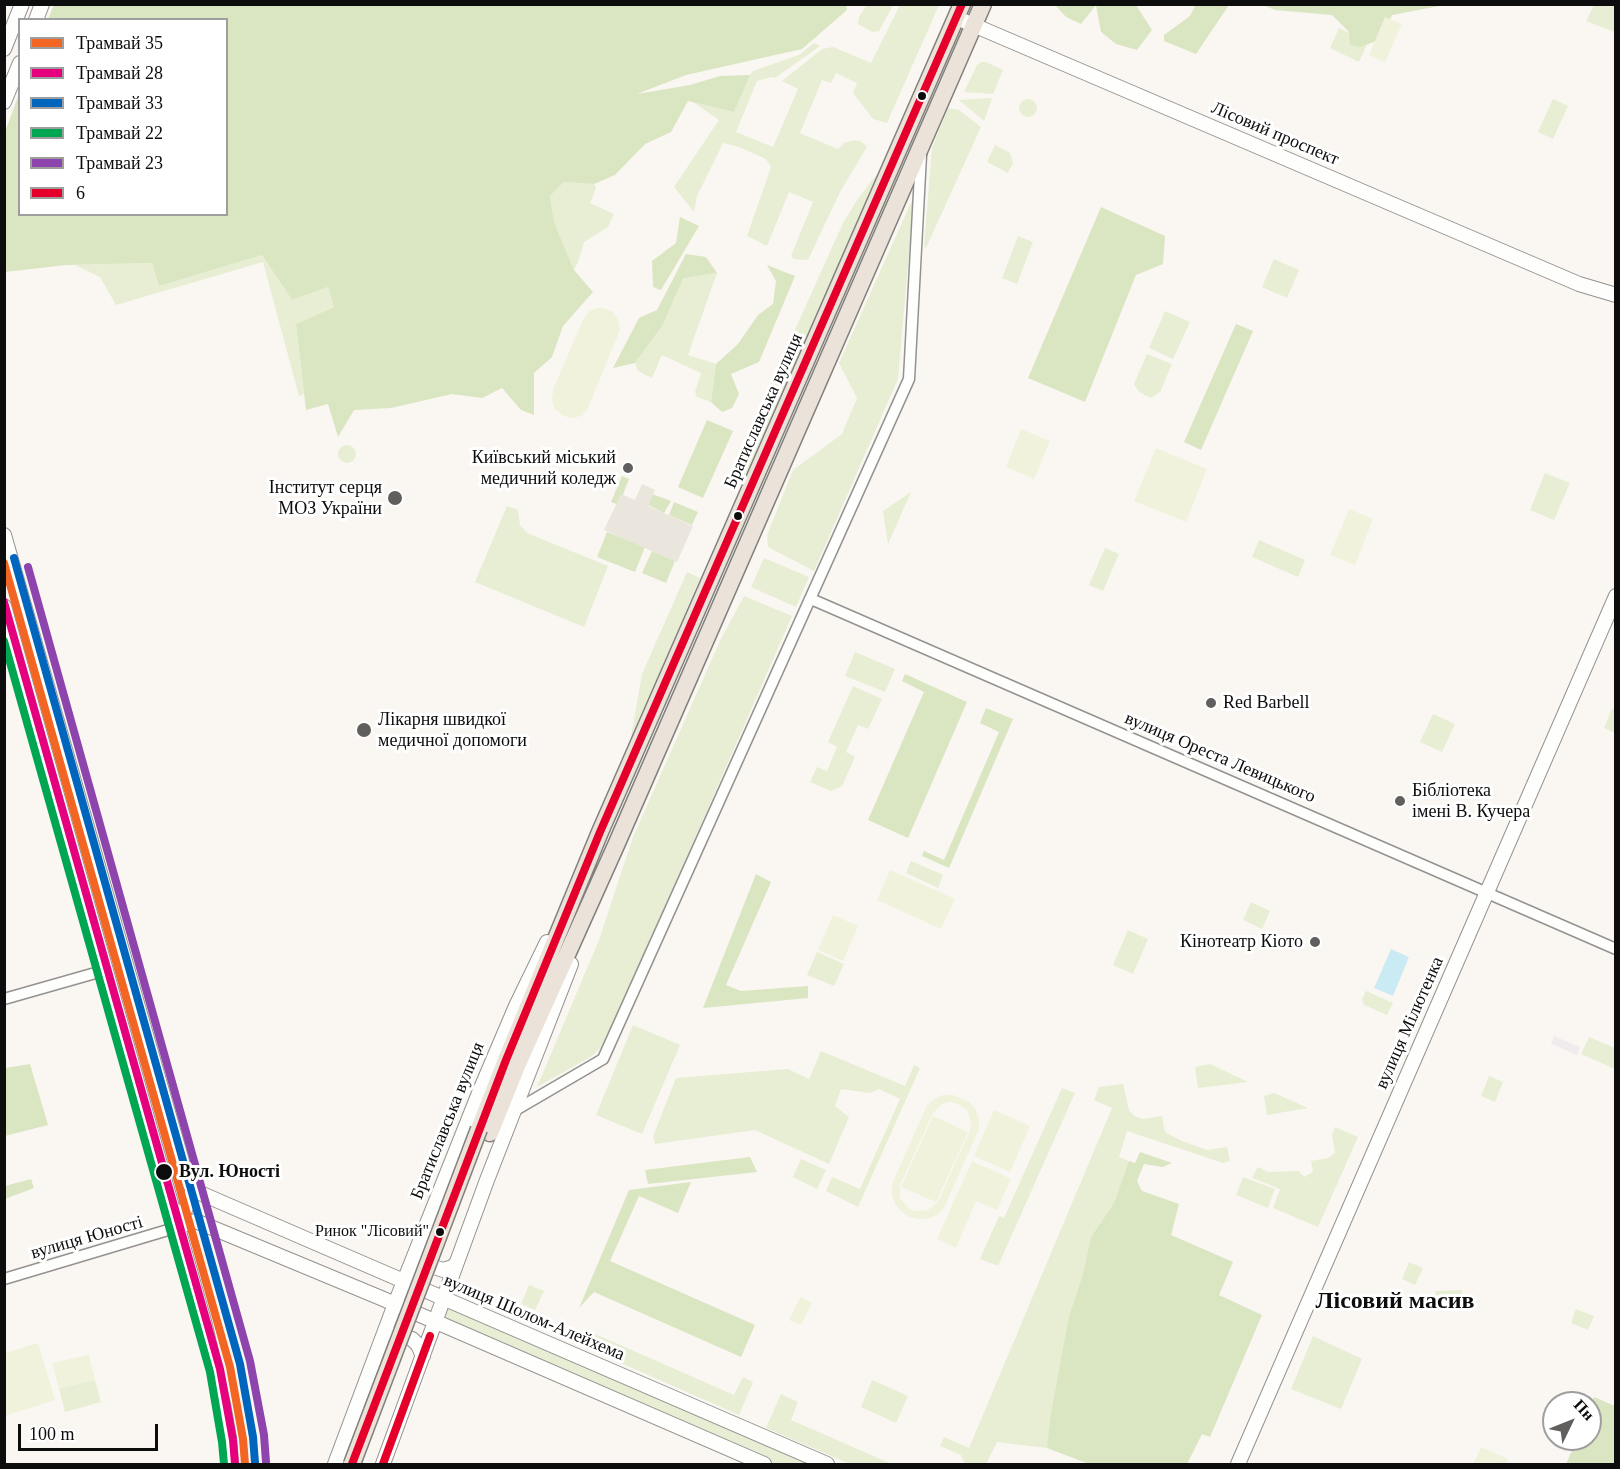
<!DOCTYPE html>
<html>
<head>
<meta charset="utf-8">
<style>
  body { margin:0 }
  #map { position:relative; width:1620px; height:1469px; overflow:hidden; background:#faf7f2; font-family:Georgia,serif }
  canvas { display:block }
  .frame { position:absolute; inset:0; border:6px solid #0d0d0d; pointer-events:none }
  .legend { position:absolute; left:18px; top:18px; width:210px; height:198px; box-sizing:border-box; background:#fff; border:2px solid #9e9e9e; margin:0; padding:8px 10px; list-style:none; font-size:18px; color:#0d0d0d }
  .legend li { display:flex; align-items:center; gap:12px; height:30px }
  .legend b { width:30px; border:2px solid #9e9e9e }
  .north { position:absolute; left:1542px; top:1391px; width:60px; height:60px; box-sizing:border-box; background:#fff; border:2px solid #9e9e9e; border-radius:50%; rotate:47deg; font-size:16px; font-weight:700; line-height:24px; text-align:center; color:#0d0d0d }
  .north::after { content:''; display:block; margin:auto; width:21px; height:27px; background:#605f5d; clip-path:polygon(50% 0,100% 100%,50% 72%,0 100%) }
  .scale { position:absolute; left:18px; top:1424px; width:140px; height:27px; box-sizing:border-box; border:3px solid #0d0d0d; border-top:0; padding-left:8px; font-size:18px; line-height:21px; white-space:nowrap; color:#0d0d0d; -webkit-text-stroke:4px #fff; paint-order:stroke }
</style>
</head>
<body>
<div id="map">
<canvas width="1620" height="1469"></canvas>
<div class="frame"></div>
<ul class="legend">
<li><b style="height:8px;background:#f26522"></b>Трамвай 35</li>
<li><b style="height:8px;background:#e5007d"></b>Трамвай 28</li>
<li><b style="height:8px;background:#0065bd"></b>Трамвай 33</li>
<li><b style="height:8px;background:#00a651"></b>Трамвай 22</li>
<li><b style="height:8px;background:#8e44ad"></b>Трамвай 23</li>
<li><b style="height:8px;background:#e4002b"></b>6</li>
</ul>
<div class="north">Пн</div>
<div class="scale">100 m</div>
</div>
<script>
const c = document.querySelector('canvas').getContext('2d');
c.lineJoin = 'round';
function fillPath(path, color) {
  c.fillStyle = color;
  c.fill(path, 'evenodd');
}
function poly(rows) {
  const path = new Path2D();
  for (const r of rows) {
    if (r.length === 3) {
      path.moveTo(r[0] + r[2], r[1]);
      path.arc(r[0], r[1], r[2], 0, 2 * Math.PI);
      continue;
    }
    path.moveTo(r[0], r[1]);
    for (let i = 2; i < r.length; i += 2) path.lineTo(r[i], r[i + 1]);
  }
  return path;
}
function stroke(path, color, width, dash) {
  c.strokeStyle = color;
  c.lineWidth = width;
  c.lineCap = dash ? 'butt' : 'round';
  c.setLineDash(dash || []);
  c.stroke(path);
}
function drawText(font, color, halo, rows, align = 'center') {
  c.font = font + ' Georgia,serif';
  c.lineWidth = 6;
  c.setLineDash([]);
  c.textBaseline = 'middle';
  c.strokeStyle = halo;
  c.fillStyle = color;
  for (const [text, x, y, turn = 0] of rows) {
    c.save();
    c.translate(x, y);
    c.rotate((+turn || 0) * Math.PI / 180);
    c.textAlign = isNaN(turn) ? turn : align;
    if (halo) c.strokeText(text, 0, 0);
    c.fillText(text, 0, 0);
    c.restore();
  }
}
const industrial = poly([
  [1554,1036,1580,1047,1577,1055,1551,1044]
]);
const green = poly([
  [867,5,893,5,879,31,872,32,858,24,859,17],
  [900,5,939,5,887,123,873,119,853,93,857,83,836,73,831,83,822,80,800,133,838,149,844,143,854,140,862,142,867,147,841,190,808,260,794,259,791,256,813,202,789,192,767,246,747,236,771,167,766,159,739,147,723,143,697,196,694,212,674,187,719,120,693,102,734,112,750,75,753,71,799,55,814,43,820,46,775,78,772,77,757,81,736,132,773,147,798,89,782,81,822,49,833,47,871,63],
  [1594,5,1615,5,1615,32,1586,21],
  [1339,28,1368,42,1359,62,1330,48],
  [981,62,986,62,1003,70,993,94,964,92,977,65],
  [992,98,984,121,959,100],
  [1553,99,1568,106,1553,139,1538,132],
  [1028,108,9],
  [948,108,959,110,981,127,926,248,924,246,932,148],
  [995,145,1010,153,1013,163,1008,173,987,162],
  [877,174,875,190,749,470,741,479,736,478,731,472,843,223,857,200],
  [564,182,594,184,596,188,590,203,614,214,608,227,584,242,578,262,574,270,554,222,550,196],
  [914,196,898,379,814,571,768,547,767,535,793,470,842,434,857,398,839,363],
  [1018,236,1033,242,1017,284,1002,278],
  [262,255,292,300,328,287,334,307,296,324,304,394,299,396,263,262,116,305,100,277,75,265,152,263,159,286],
  [1274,259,1299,270,1287,298,1262,287],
  [682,270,696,276,717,273,688,355,716,364,711,402,697,397,695,392,701,373,662,355,652,378,638,371,635,363,662,326],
  [1165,311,1190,322,1173,359,1149,348],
  [1147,354,1172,364,1160,392,1151,398,1139,392,1134,384],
  [347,454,9],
  [1545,473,1570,483,1554,520,1530,510],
  [911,492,888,544,883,511],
  [507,506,518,510,520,525,527,533,608,566,584,627,475,582],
  [1259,540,1305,560,1298,577,1252,557],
  [1105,548,1119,554,1103,591,1089,585],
  [764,558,809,577,796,607,751,587],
  [687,572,700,578,630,743,642,674],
  [744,596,792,616,605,1044,592,1056,537,1087,599,940,633,837,720,641],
  [855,652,895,669,885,692,845,676],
  [853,686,882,699,868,729,858,725,846,752,855,757,842,786,831,791,810,782,817,767,827,771,837,747,828,742],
  [1612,708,1615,710,1615,733,1604,728],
  [1433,714,1455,724,1442,752,1420,742],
  [911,861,943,875,938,888,906,873],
  [1251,902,1270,911,1262,929,1243,920],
  [1128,930,1148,939,1133,974,1113,965],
  [817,952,844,964,834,986,807,975],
  [1366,991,1393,1003,1387,1015,1364,1005,1362,999],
  [633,1025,680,1045,642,1134,596,1115],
  [1589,1037,1615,1048,1615,1069,1581,1054],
  [821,1051,905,1086,914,1065,920,1068,858,1207,826,1191,832,1177,860,1189,900,1099,879,1089,870,1093,841,1089,835,1106,849,1117,829,1164,755,1130,655,1144,653,1136,676,1078,788,1069,809,1079],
  [1210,1064,1248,1082,1198,1088,1195,1067],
  [1489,1076,1503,1082,1495,1102,1481,1096],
  [1123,1084,1129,1110,1134,1116,1143,1119,1162,1116,1165,1132,1182,1141,1207,1150,1227,1147,1230,1161,1223,1163,1127,1131,1119,1157,1129,1161,1114,1203,1091,1237,1082,1277,1069,1316,1047,1448,997,1442,986,1464,965,1464,961,1455,940,1446,944,1437,969,1448,1112,1108,1094,1100,1099,1087],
  [1062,1088,1075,1093,998,1266,980,1259,999,1216,1004,1218],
  [1274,1093,1308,1108,1267,1115,1264,1096],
  [1335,1127,1358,1137,1318,1227,1273,1208,1280,1189,1252,1178,1258,1167,1268,1172,1299,1171,1304,1177,1313,1172,1311,1161,1328,1158,1335,1153,1332,1135],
  [801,1159,826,1170,817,1189,793,1177],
  [1243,1177,1275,1189,1268,1208,1236,1195],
  [1409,1262,1423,1268,1415,1285,1402,1279],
  [529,1285,544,1291,535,1310,521,1304],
  [1462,1290,1463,1307,1436,1308,1435,1291],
  [444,1299,827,1464,764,1464,435,1323],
  [1576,1309,1594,1316,1588,1330,1571,1323],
  [586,1330,734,1395,743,1377,753,1382,739,1415,580,1345],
  [1313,1336,1362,1359,1341,1409,1291,1389],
  [95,1380,101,1402,65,1412,59,1388],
  [872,1380,908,1396,896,1423,861,1407],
  [781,1394,798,1402,791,1420,892,1464,850,1464,766,1428]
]);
const forest = poly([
  [1196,4,1229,5,1196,54,1164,41,1164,35,1190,16],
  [54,5,846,4,847,10,802,49,686,75,637,94,690,85,720,76,750,75,734,112,688,101,671,132,645,144,615,175,594,184,564,182,550,196,554,222,574,270,593,292,563,326,552,357,534,373,534,415,521,410,502,388,482,398,452,394,391,408,354,410,338,437,328,404,306,410,296,324,334,307,328,287,292,300,262,255,159,286,152,263,66,265,5,272,5,132,19,94,20,214,226,214,226,20,48,19],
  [1055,5,1136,5,1152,30,1137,50,1116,44,1101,32,1096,5,1081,24,1066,17],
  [1263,5,1445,5,1392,15,1381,39,1361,47,1350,45,1349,32,1332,15,1275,10],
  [1101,207,1165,236,1163,264,1136,275,1085,402,1028,378],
  [680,217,699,226,661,290,653,287,652,261,676,243],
  [686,254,706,257,717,273,683,278,662,326,635,363,613,368,639,318,657,310],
  [767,265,795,276,759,362,731,374,739,394,732,408,722,412,711,402,716,364,738,344,758,315,773,304,776,281],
  [1236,324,1253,331,1201,450,1184,442],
  [707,420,733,431,703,498,678,487],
  [622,476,629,479,619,505,611,502],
  [652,494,671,501,664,513,648,505],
  [674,502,698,512,692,525,669,515],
  [607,532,645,547,635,572,597,557],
  [652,551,675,561,666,583,642,573],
  [905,674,967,702,908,838,868,820,924,692,902,681],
  [986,708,1013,719,949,868,922,856,924,851,944,860,999,732,980,723],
  [756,874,771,882,726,985,741,991,808,986,808,998,703,1008],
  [30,1064,48,1125,5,1136,5,1068],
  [1140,1152,1172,1163,1163,1167,1144,1164,1137,1181,1142,1191,1179,1204,1171,1235,1233,1262,1219,1295,1262,1315,1210,1437,1202,1434,1187,1464,1089,1464,1047,1448,1051,1414,1069,1316,1082,1277,1091,1237,1114,1203,1129,1161,1135,1163],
  [750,1157,757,1172,648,1184,645,1170],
  [31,1179,34,1188,5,1199,5,1186],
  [691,1182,678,1213,639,1196,610,1261,755,1325,741,1357,594,1292,579,1308,629,1190],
  [1594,1397,1615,1406,1615,1463,1566,1464,1577,1439,1590,1439,1590,1408]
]);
const pitch = poly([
  [1385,17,1402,24,1385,62,1369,55],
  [596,308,604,308,613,312,618,320,620,330,588,408,582,416,570,418,562,415,554,408,552,400,553,390,582,322,588,312],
  [1021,429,1050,441,1034,479,1006,467],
  [1156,448,1207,469,1186,522,1134,501],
  [1349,509,1373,519,1355,565,1330,555],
  [890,870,955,899,941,929,877,900],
  [833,915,858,926,843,961,818,950],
  [943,1095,953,1095,970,1102,976,1110,979,1119,979,1129,944,1208,937,1215,928,1219,918,1219,909,1217,901,1211,895,1204,892,1194,892,1184,927,1105,934,1099],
  [949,1102,956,1103,967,1110,971,1123,970,1130,938,1202,928,1210,915,1211,909,1209,900,1198,900,1185,933,1113,942,1104],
  [994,1110,1030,1126,1010,1172,974,1156],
  [933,1116,968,1132,936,1202,901,1187],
  [972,1161,1011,1179,997,1210,976,1201,956,1248,937,1239],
  [800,1297,812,1303,801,1325,789,1320],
  [38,1343,55,1400,5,1416,5,1353],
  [89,1355,95,1380,59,1388,52,1363],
  [1481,1447,1508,1459,1506,1464,1473,1464]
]);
const plaza = poly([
  [642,484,655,490,648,506,693,526,677,562,604,530,621,494,635,500]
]);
const water = poly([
  [1391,949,1409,957,1393,996,1374,988]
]);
const minor = poly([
  [811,599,1616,949],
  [4,999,106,970],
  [514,1111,603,1059,909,379,921,155],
  [4,1279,178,1227]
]);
const tertiary = poly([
  [957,18,1579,284,1616,295],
  [36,20,42,4],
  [4,49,22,4],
  [4,102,20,63],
  [4,535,187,1179,193,1190],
  [4,606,204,1321,223,1404,229,1438,231,1464],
  [193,1190,827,1464],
  [178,1227,195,1221,203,1224,381,1298,764,1464],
  [178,1227,193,1190],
  [422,1256,434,1267,443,1270,453,1267,457,1262],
  [394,1335,398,1334,412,1339,418,1345,423,1356],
  [335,1464,395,1304,479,1093,516,1006,547,942],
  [383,1464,487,1180,571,964],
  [1238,1464,1616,596]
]);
const primary = poly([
  [479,1129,506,1060,600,832,962,4],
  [490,1133,517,1066,617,843,983,4]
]);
const primaryBridge = poly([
  [352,1464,479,1129]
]);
const bus1 = poly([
  [352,1464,506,1060,600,832,962,4],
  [383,1464,430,1336]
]);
const tram1 = poly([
  [4,563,230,1367,243,1439,245,1464]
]);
const tram2 = poly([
  [4,602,220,1369,233,1440,235,1464]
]);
const tram3 = poly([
  [14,558,240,1364,253,1437,255,1463]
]);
const tram4 = poly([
  [4,641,210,1372,222,1442,224,1464]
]);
const tram5 = poly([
  [28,567,250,1361,264,1435,266,1462]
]);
const markers = [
  [922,96,5,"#0d0d0d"],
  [628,468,6,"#605f5d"],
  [395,498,8,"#605f5d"],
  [738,516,5,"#0d0d0d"],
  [1211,703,6,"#605f5d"],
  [364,730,8,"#605f5d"],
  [1400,801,6,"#605f5d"],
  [1315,942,6,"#605f5d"],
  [164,1172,9,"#0d0d0d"],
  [440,1232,5,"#0d0d0d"]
];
const busNames = [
  ["Ринок \"Лісовий\"",429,1232]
];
const streetNames = [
  ["Лісовий проспект",1275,134,23],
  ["Братиславська вулиця",764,411,-66],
  ["вулиця Ореста Левицького",1220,758,23],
  ["вулиця Мілютенка",1410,1023,-66],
  ["Братиславська вулиця",448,1121,-68],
  ["вулиця Юності",87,1238,-16],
  ["вулиця Шолом-Алейхема",534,1318,23]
];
const poiNames = [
  ["Київський міський",616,458],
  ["медичний коледж",616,479],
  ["Інститут серця",382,488],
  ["МОЗ України",382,509],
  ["Red Barbell",1223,703,"left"],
  ["Лікарня швидкої",378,720,"left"],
  ["медичної допомоги",378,741,"left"],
  ["Бібліотека",1412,791,"left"],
  ["імені В. Кучера",1412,812,"left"],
  ["Кінотеатр Кіото",1303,942]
];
const stopNames = [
  ["Вул. Юності",179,1172]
];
const districtNames = [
  ["Лісовий масив",1395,1302]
];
fillPath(industrial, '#f1ebee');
fillPath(green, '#e7eed3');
fillPath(forest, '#dae5c1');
fillPath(pitch, '#f0f2dc');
fillPath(plaza, '#eae5dd');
fillPath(water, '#caebf3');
stroke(minor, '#949290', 13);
stroke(tertiary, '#949290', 16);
stroke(primary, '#81807d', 19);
stroke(minor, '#fefefd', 10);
stroke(tertiary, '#fefefd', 14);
stroke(primary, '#ebe3d9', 16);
stroke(primaryBridge, '#81807d', 19, []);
stroke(primaryBridge, '#ebe3d9', 16);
stroke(bus1, '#e4002b', 8);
stroke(tram1, '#f26522', 8);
stroke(tram2, '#e5007d', 8);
stroke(tram3, '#0065bd', 8);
stroke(tram4, '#00a651', 8);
stroke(tram5, '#8e44ad', 8);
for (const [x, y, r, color] of markers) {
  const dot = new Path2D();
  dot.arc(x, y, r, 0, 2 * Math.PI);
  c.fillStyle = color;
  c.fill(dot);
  stroke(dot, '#fff', 2);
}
drawText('16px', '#0d0d0d', '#fff', busNames, 'right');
drawText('18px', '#0d0d0d', '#fff', streetNames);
drawText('18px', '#0d0d0d', '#fff', poiNames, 'right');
drawText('bold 18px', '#0d0d0d', '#fff', stopNames, 'left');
drawText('bold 24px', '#0d0d0d', '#fff', districtNames);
</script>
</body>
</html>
